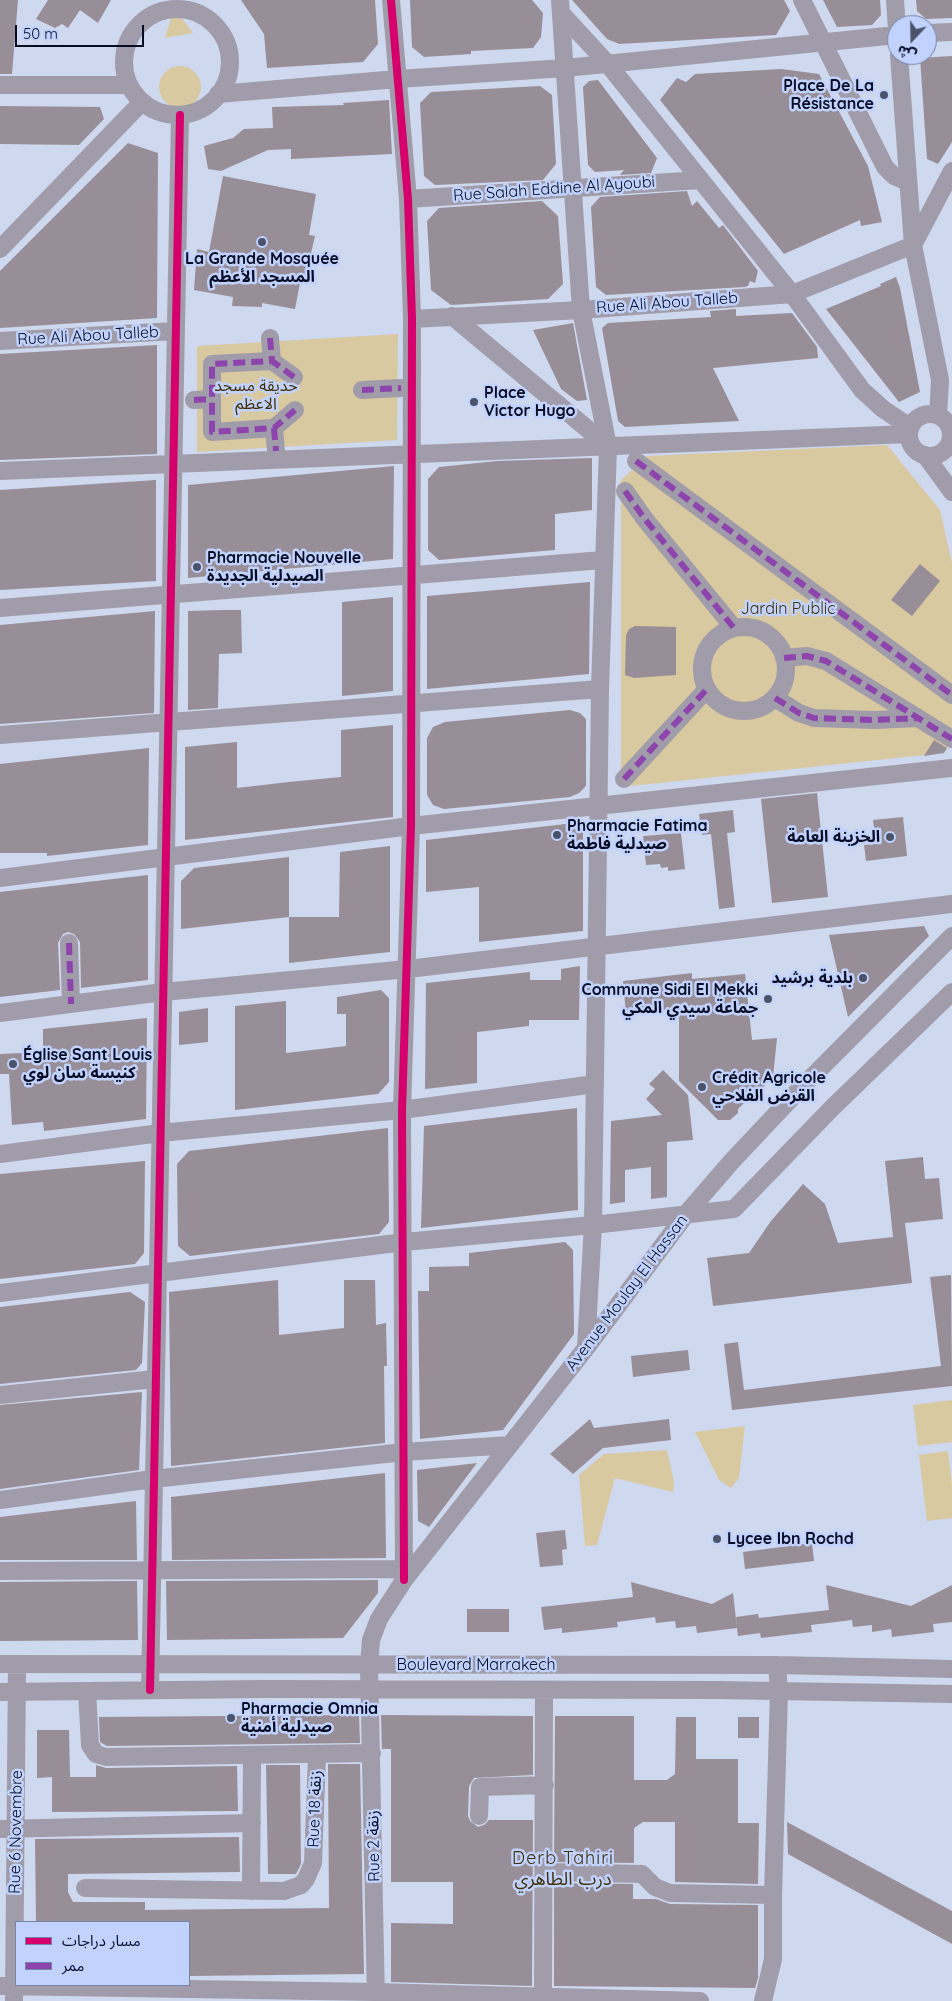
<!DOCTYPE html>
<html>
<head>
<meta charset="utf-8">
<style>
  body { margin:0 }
  #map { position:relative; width:952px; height:2001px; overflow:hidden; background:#ced8ef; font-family:Quicksand,"Noto Sans Arabic",sans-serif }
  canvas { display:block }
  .legend { position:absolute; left:15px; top:1921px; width:175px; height:65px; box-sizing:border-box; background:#c0d2fd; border:1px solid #7583a6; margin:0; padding:6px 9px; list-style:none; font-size:15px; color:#050c24 }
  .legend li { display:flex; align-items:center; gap:10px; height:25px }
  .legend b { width:25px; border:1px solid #7583a6 }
  .north { position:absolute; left:887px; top:15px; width:50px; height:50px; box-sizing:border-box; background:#c0d2fd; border:1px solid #7583a6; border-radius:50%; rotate:201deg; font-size:14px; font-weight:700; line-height:20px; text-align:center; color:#050c24 }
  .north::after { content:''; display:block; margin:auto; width:18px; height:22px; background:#4b536b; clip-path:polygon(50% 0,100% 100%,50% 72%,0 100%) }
  .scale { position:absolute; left:15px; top:25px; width:129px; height:22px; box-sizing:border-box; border:2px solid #050c24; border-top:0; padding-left:6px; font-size:15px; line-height:18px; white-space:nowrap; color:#050c24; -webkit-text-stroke:4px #c0d2fd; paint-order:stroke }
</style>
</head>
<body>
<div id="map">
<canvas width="952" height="2001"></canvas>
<ul class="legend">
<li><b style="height:6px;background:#d6006c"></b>مسار دراجات</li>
<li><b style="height:6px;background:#8e44ad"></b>ممر</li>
</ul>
<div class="north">ش</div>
<div class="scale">50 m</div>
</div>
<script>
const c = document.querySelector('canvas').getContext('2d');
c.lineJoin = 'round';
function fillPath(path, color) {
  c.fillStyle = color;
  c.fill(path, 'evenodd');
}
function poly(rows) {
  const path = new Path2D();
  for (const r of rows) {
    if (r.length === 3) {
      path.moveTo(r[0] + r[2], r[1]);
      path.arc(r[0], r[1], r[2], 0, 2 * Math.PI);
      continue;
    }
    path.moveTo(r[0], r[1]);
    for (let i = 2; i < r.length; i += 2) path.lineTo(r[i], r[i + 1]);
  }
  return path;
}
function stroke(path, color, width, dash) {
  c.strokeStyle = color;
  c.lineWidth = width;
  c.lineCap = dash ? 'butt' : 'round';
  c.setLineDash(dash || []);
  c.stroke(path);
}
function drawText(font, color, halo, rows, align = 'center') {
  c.font = font + ' Quicksand,"Noto Sans Arabic",sans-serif';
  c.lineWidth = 5;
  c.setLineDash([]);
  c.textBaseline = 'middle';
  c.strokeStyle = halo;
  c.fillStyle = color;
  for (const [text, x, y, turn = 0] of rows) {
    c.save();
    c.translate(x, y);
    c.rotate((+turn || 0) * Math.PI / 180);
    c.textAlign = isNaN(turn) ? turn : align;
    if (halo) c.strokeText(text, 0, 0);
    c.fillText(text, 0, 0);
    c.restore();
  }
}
const green = poly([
  [174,8,193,33,165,38],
  [180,87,21],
  [398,334,397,440,197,452,197,346],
  [887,445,940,510,952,563,952,741,944,753,621,787,621,480,647,456],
  [952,1400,952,1442,918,1446,913,1405],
  [745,1426,739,1478,731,1488,719,1480,695,1432],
  [667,1450,674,1482,673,1492,615,1478,597,1545,585,1546,579,1475,604,1454],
  [948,1451,952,1485,952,1518,927,1521,919,1455]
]);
const building = poly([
  [0,0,18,0,12,74,0,74],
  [48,0,111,0,98,23,80,10,68,28,62,24,55,28,36,19],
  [241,0,375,0,378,44,363,62,267,68,264,34],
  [410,0,532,0,543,13,541,37,533,48,471,51,471,54,424,57,412,47],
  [572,0,784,0,790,11,776,35,619,44,607,39],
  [823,0,880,0,881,15,872,25,837,27],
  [916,0,952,0,952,18,926,19,917,11],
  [952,56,952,142,938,164,927,159,920,58],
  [781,69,819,74,868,166,882,222,861,226,860,220,784,254,660,100,677,78,686,82,695,74],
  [598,80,657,158,651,173,620,175,624,170,595,172,588,165,583,87,589,81],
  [540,86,552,95,556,164,543,180,435,185,424,176,420,103,431,92],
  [389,100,392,154,291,159,291,149,268,150,221,171,208,169,204,146,233,138,244,129,273,128,272,107,344,105,343,103],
  [0,106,100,107,104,119,79,145,0,144],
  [128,143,158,153,157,318,0,328,0,271],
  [223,176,316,194,309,235,315,236,305,279,301,278,295,309,262,303,262,307,232,306,233,297,194,290,197,249,209,252],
  [687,191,692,206,697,201,719,228,723,225,758,271,755,283,750,281,748,286,745,287,606,295,596,287,591,207,600,197],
  [542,201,558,216,563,284,548,299,451,305,431,290,427,221,439,208],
  [896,277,900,288,920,392,899,402,826,309,881,286,880,284],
  [736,309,736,316,792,313,817,347,818,358,713,368,739,421,625,427,618,421,602,328,608,323,711,317,710,311],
  [573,323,587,400,577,401,561,389,533,330],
  [157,345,157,454,0,460,0,354],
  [592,458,592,510,555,514,555,550,439,560,428,550,428,479,439,467,497,461],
  [394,466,393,559,188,578,188,485],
  [156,480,156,581,0,590,0,490],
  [920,564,940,581,912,616,891,600],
  [590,582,589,674,427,689,427,596],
  [393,597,393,691,342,696,342,602],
  [222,610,241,610,242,653,219,654,218,708,188,710,188,611],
  [155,611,154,713,0,724,0,625],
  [635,626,676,627,676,675,634,678,625,675,626,635,629,629],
  [570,710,580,713,586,719,586,786,579,793,570,797,444,809,433,805,427,795,427,738,433,727,445,722],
  [393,725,393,817,185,840,185,747,237,742,237,788,289,782,341,777,341,730],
  [934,740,947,748,944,753,924,756],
  [149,748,148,845,47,856,47,853,0,853,0,764],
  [817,793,828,897,772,903,761,799],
  [733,810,735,832,727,833,735,907,719,909,711,834,702,835,699,814],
  [903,817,907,856,866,861,864,845,876,844,873,820],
  [583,822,583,931,479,942,479,887,426,892,426,840],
  [681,833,685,869,668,871,668,867,661,868,660,864,646,865,643,836],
  [390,846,390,952,289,963,289,917,339,917,340,852],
  [289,857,289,917,181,929,181,881,194,868],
  [148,875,148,980,81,988,80,942,74,934,68,932,63,934,58,943,60,990,0,997,0,892],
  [924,926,929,936,848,1017,829,935],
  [580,966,579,1020,529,1020,529,1026,477,1032,477,1083,425,1089,426,983,530,972,530,980,561,980,561,969],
  [692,973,692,979,745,974,752,1040,777,1038,773,1077,751,1100,747,1100,738,1109,738,1113,730,1120,718,1120,679,1081,679,1008,626,1014,623,981],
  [381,990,389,998,389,1082,378,1094,235,1110,235,1006,286,1001,286,1053,346,1046,346,1014,337,1014,337,997],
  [208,1008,208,1042,179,1045,179,1012],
  [147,1018,146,1119,44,1131,43,1122,12,1125,9,1074,0,1074,0,1054,43,1052,43,1029],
  [663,1070,688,1095,693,1140,667,1142,667,1197,651,1199,651,1167,625,1170,625,1202,610,1204,611,1121,662,1115,646,1099,655,1089,649,1084],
  [577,1108,578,1210,421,1228,424,1126],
  [388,1128,389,1222,379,1234,190,1256,178,1246,177,1164,189,1151],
  [923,1157,925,1179,939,1178,943,1219,905,1223,912,1283,713,1306,707,1258,749,1253,771,1221,803,1184,825,1204,838,1243,893,1237,885,1161],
  [145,1161,144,1253,135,1264,0,1279,0,1174],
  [565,1242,573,1250,574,1334,503,1430,420,1439,418,1291,429,1291,429,1267,469,1266,469,1253],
  [951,1275,952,1386,732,1410,724,1344,738,1342,744,1390,941,1366,930,1277],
  [278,1280,279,1335,344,1328,344,1280,375,1280,376,1325,386,1323,387,1366,384,1366,385,1443,171,1466,169,1292],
  [130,1292,145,1302,142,1363,136,1370,0,1384,0,1307],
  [688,1350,690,1370,633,1377,631,1356],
  [142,1392,139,1470,0,1489,0,1405],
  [590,1419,594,1428,669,1419,671,1440,603,1448,573,1474,550,1454],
  [477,1463,429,1527,418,1521,417,1470],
  [385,1473,386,1558,172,1560,171,1497],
  [136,1501,137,1560,0,1560,0,1517],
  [565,1530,567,1549,562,1550,563,1565,540,1567,536,1533],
  [812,1543,814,1561,745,1569,743,1552],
  [378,1580,378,1593,343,1638,167,1640,166,1581],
  [137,1581,138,1640,0,1641,0,1582],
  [631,1582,712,1604,733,1593,737,1628,736,1617,758,1614,759,1618,829,1610,826,1585,911,1606,952,1585,952,1622,933,1624,934,1632,892,1637,891,1629,872,1632,872,1625,853,1627,852,1620,811,1625,812,1632,761,1638,760,1633,738,1636,737,1628,697,1633,696,1626,676,1628,675,1621,656,1623,655,1617,617,1622,618,1627,562,1633,562,1628,544,1630,541,1607,633,1597],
  [467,1609,509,1609,509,1632,467,1632],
  [348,1715,359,1715,360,1743,107,1746,100,1742,99,1717],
  [381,1715,533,1716,533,1775,474,1778,469,1786,468,1816,470,1821,478,1827,484,1825,489,1820,533,1820,532,1986,391,1982,391,1923,453,1924,453,1882,391,1882,391,1749,382,1749],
  [555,1716,634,1716,634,1780,667,1780,675,1774,676,1717,696,1717,696,1759,738,1759,738,1823,759,1823,758,1884,675,1882,675,1822,643,1822,634,1828,634,1863,554,1862],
  [738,1717,759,1717,759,1738,738,1738],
  [37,1730,69,1730,70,1777,96,1777,96,1765,106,1768,237,1766,238,1811,52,1812,52,1777,37,1778],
  [328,1764,360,1764,364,1974,189,1976,189,1922,36,1922,35,1839,239,1837,240,1872,68,1874,68,1892,73,1902,145,1902,145,1910,329,1908],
  [266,1765,300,1765,301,1864,296,1874,268,1874],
  [787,1822,952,1911,952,1944,788,1854],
  [554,1883,633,1884,633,1899,656,1899,670,1904,758,1905,758,1978,755,1988,554,1986]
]);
const minor = poly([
  [391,0,408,199,412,319,411,826,402,1110,404,1580],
  [560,0,581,310,608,446,600,689,593,1225,586,1348],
  [802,0,885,167,894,176,908,182],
  [895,0,897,29],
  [177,62,53],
  [561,13,607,63,792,294,862,390,883,409,910,427],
  [927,33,952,32],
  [899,55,913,245,940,380,938,416],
  [0,85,129,85],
  [218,94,398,79,565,68,897,35],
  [408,199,700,180],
  [913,245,952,171],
  [0,249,142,102],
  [452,316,608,446],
  [412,319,581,310,792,294,913,245],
  [270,338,272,361],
  [0,341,175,331],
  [294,377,272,361,212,364,212,432,274,428,295,410],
  [362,390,401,388],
  [194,400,212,399],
  [930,435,21],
  [274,428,276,451],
  [925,455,952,492],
  [636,461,952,695],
  [0,471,909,434],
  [625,491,644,518,734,628],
  [0,608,603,560],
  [744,669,42],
  [784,658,807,656,826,661,952,739],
  [775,698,799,713,814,718,875,720,918,718],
  [0,735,600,689],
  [624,779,707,689],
  [0,878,411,826,952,768],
  [69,943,71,1004],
  [0,1013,163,992,408,969,952,904],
  [0,1154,160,1133,402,1110,595,1084],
  [0,1293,404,1242,593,1225,734,1209,833,1107,952,992],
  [0,1395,155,1379],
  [0,1500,153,1479,404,1452,510,1445],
  [0,1571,404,1569],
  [0,1664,777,1665,952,1669],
  [150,1690,180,115],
  [87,1691,90,1745,96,1754,106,1757,372,1753],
  [0,1692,262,1689,718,1690,952,1694],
  [479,1816,480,1787,545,1785],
  [0,1829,252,1823],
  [544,1872,642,1874,655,1887,670,1893,773,1895],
  [85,1888,284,1891,301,1885,306,1879,313,1863,317,1755],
  [251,1891,252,1756],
  [0,1986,376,1992,700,2001],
  [543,1996,544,1691],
  [14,2001,17,1664],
  [376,2001,369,1666,371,1640,379,1619,404,1580,586,1348,687,1213,732,1161,797,1092,952,936],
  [763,2001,773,1959,773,1895,779,1692,777,1665]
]);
const quiet = poly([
  [270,338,272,361],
  [294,377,272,361,212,364,212,432,274,428,295,410],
  [362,390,401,388],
  [194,400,212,399],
  [274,428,276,451],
  [636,461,952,695],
  [625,491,644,518,734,628],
  [784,658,807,656,826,661,952,739],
  [775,698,799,713,814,718,875,720,918,718],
  [624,779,707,689],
  [69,943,71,1004]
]);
const cycleway = poly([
  [391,0,408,199,412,319,411,826,402,1110,404,1580],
  [150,1690,180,115]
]);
const markers = [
  [884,95,5,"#4b536b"],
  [262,242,5,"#4b536b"],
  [474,402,5,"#4b536b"],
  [197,567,5,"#4b536b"],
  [557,835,5,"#4b536b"],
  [890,837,5,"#4b536b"],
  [863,978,5,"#4b536b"],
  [768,999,5,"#4b536b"],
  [13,1064,5,"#4b536b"],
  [702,1087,5,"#4b536b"],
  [717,1539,5,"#4b536b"],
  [231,1718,5,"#4b536b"]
];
const poiNames = [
  ["Place De La",874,86,"right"],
  ["Résistance",874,104,"right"],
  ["La Grande Mosquée",262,259,"center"],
  ["المسجد الأعظم",262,277,"center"],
  ["Place",484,393],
  ["Victor Hugo",484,411],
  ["Pharmacie Nouvelle",207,558],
  ["الصيدلية الجديدة",207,576],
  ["Pharmacie Fatima",567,826],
  ["صيدلية فاطمة",567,844],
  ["الخزينة العامة",880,837,"right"],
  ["بلدية برشيد",853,978,"right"],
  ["Commune Sidi El Mekki",758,990,"right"],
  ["جماعة سيدي المكي",758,1008,"right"],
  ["Église Sant Louis",23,1055],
  ["كنيسة سان لوي",23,1073],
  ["Crédit Agricole",712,1078],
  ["القرض الفلاحي",712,1096],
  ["Lycee Ibn Rochd",727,1539],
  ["Pharmacie Omnia",241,1709],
  ["صيدلية أمنية",241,1727]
];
const streetNames = [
  ["Rue Salah Eddine Al Ayoubi",554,189,-4],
  ["Rue Ali Abou Talleb",667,303,-4],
  ["Rue Ali Abou Talleb",88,336,-3],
  ["Avenue Moulay El Hassan",627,1293,-53],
  ["Boulevard Marrakech",476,1665],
  ["Rue 18 زنقة",315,1809,-88],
  ["Rue 6 Novembre",16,1832,-89],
  ["Rue 2 زنقة",374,1846,-91]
];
const parkNames = [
  ["حديقة مسجد",256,386],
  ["الاعظم",256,404],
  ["Jardin Public",788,609]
];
const neighbourhoodNames = [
  ["Derb Tahiri",563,1859],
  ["درب الطاهري",563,1880]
];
fillPath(green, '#d9c9a1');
fillPath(building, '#988e97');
stroke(minor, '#a19ca9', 18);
stroke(quiet, '#8e44ad', 6, [12, 6]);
stroke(cycleway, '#d6006c', 8);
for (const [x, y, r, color] of markers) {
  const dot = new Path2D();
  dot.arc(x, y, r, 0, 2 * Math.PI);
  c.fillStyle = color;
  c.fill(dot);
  stroke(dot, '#c0d2fd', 2);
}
drawText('bold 16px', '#050c24', '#c0d2fd', poiNames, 'left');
drawText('16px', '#050c24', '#c0d2fd', streetNames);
drawText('16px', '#402f00', '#c0d2fd', parkNames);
c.letterSpacing = '1px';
drawText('18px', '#403107', '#c0d2fd', neighbourhoodNames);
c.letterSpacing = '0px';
</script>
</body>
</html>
